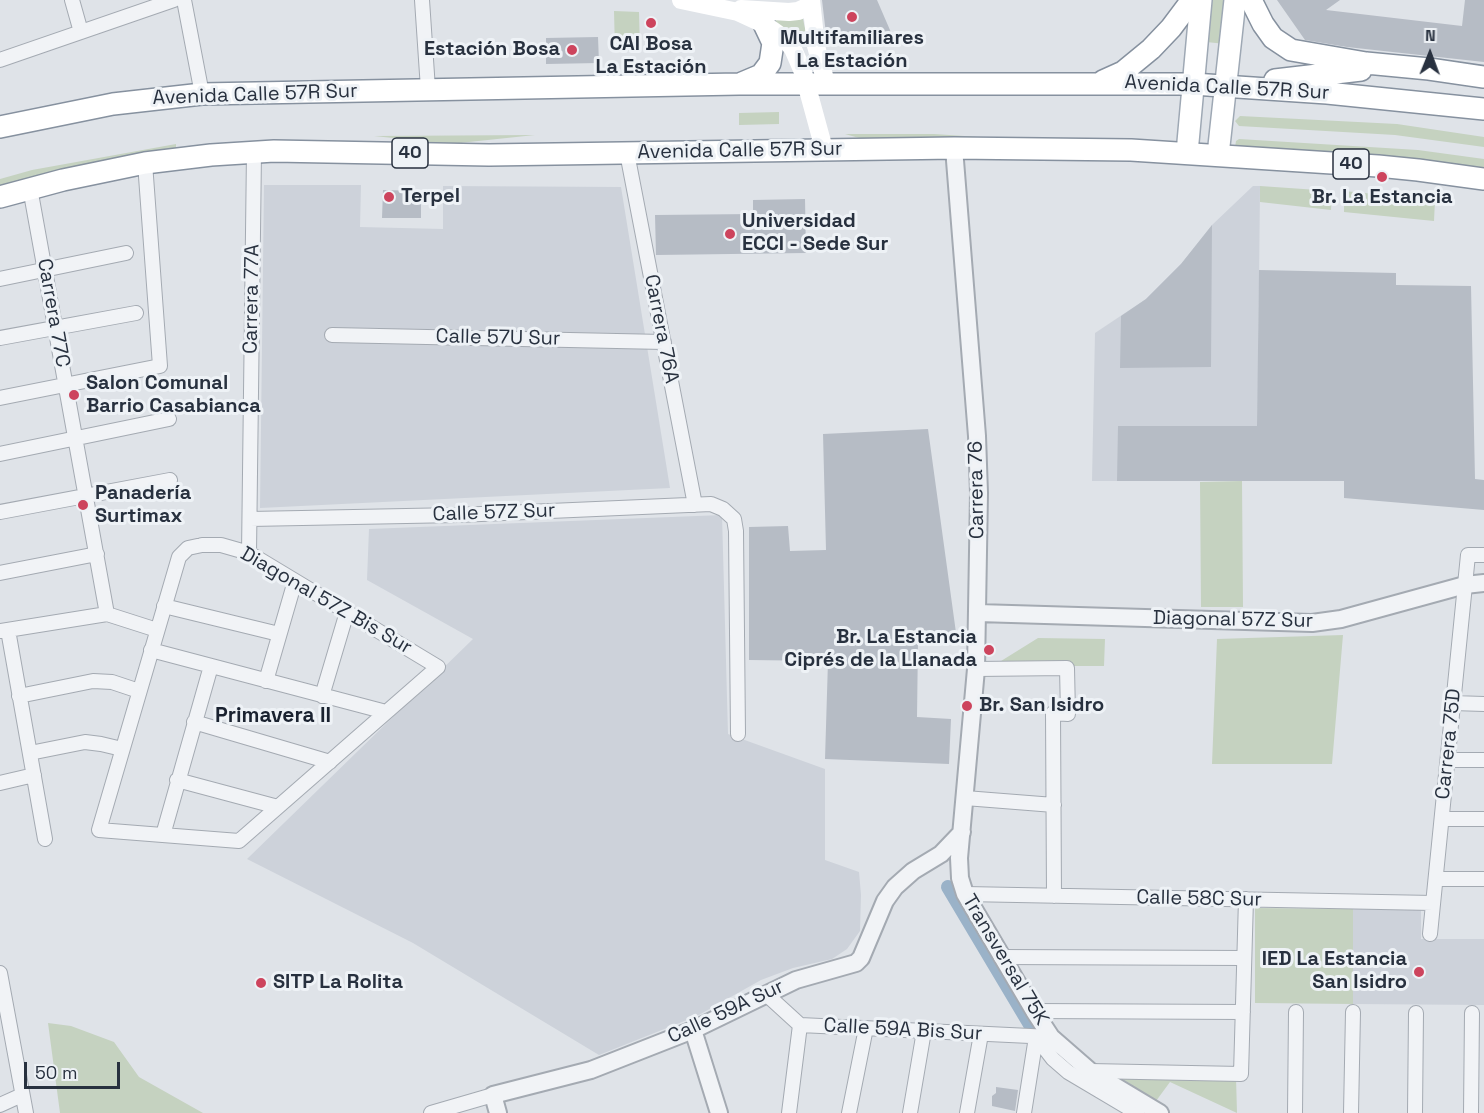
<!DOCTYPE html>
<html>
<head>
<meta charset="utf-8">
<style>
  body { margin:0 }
  #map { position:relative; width:1484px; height:1113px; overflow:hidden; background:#dfe3e8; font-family:"Space Grotesk",sans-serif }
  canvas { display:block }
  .north { position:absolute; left:1400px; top:24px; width:60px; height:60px; -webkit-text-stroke:4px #eef2f6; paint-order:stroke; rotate:1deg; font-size:16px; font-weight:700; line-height:24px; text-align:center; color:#28313f }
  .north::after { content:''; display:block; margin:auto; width:21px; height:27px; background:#28313f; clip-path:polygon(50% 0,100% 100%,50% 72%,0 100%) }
  .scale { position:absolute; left:24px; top:1062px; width:96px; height:27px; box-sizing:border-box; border:3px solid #28313f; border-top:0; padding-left:8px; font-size:18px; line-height:21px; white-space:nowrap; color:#28313f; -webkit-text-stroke:4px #eef2f6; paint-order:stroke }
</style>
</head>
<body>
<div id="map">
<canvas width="1484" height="1113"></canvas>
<div class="north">N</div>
<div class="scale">50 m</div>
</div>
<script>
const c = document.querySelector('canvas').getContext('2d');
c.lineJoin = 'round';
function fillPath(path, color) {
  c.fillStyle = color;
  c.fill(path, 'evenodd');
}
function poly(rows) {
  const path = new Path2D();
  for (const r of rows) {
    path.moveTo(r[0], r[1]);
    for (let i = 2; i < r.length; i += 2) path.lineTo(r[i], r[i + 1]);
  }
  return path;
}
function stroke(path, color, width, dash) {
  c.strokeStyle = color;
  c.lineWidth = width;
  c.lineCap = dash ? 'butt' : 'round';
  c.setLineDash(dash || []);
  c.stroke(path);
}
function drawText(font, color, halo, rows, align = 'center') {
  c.font = font + ' "Space Grotesk",sans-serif';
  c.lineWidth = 6;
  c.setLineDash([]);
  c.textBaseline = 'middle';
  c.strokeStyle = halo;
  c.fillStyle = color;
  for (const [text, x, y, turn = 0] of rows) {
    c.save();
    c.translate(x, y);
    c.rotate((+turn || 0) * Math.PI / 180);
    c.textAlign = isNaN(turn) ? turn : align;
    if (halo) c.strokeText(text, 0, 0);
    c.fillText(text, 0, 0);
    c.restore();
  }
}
const built = poly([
  [264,185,361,185,360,227,443,229,443,186,621,187,670,488,260,508],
  [1253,186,1260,186,1257,481,1092,481,1095,333,1146,299,1181,264,1212,225],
  [722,515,728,734,825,769,825,860,859,872,861,895,860,931,847,949,832,959,793,968,761,980,697,1016,599,1055,413,943,247,859,473,639,367,580,369,529],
  [1353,909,1421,909,1421,939,1484,939,1484,1005,1353,1004]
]);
const green = poly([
  [1210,0,1229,0,1226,44,1206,42],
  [614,11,639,12,640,50,615,51],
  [763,16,803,19,808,42,799,45],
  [779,112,779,124,739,125,739,113],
  [1240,116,1397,124,1484,137,1484,147,1395,135,1239,126,1235,121],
  [845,134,934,134,995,138,994,141,866,140],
  [535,135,450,144,374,136],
  [1239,139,1418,150,1484,159,1484,168,1416,160,1235,147,1236,141],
  [176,144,176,152,0,189,0,179,32,170],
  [1260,186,1332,191,1331,210,1260,202],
  [1344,191,1435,200,1434,221,1344,212],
  [1242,481,1243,607,1201,607,1200,482],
  [1343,635,1332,764,1212,764,1217,639],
  [1038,638,1105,639,1104,666,993,666],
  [1255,908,1353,909,1353,1004,1255,1003],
  [48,1023,71,1026,114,1042,139,1077,203,1113,60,1113],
  [1115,1074,1236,1077,1237,1113,1170,1082,1156,1101]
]);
const canal = poly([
  [948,887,1032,1028,1045,1041]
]);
const building = poly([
  [822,0,877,0,896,44,829,39,826,34],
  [1277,0,1340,0,1326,10,1462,26,1465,0,1484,0,1484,62,1347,47,1305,40],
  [598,37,599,63,546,64,546,38],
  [383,190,421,191,421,218,382,218],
  [805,199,806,253,656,255,655,215,753,214,753,200],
  [1212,225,1211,367,1120,368,1121,316,1146,299,1181,264],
  [1259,270,1396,273,1396,285,1471,286,1475,479,1484,480,1484,510,1344,498,1344,481,1117,481,1118,426,1257,426],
  [928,429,957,640,918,641,917,717,951,719,949,764,825,759,828,661,749,660,749,527,788,526,790,551,826,550,823,434],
  [996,1087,1018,1090,1015,1111,992,1106,992,1096,996,1093]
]);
const minor = poly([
  [72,0,81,32],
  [184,0,202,94],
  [422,0,428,89],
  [0,60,174,0],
  [627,153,695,505],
  [30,188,107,614],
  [0,279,126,253],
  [332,335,664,342],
  [0,338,136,313],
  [0,398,160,366,145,163],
  [0,454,169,419],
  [0,512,170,480],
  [250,519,458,515,711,504,723,509,734,519,736,531,738,734],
  [202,545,221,545,249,553,438,667,239,841,99,830,179,557,188,548,202,545],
  [249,553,254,152],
  [0,573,97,554],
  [164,606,279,634],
  [8,630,45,839],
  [1,631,107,614,157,630],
  [151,650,386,712],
  [976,669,1067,668,1068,714,1053,713,1054,896],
  [266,681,295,581],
  [19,696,93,681,112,682,139,691],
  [322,696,347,612],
  [1453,703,1484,704],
  [194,722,330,762],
  [30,753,85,742,101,744,122,749],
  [1448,760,1484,760],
  [177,780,278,807],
  [0,783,34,775],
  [965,798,1054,805],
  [1442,819,1484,819],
  [163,835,211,666],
  [1436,879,1484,879],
  [965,894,1433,903],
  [1430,934,1468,555,1484,555],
  [1001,957,1244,958],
  [0,973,26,1113],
  [766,994,800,1025,1051,1037],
  [1034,1011,1243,1012],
  [1036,1037,1053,1059,1068,1072,1137,1113],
  [1090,1071,1241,1074,1246,899],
  [0,1105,22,1095],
  [431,1113,493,1095],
  [789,1113,800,1025],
  [849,1113,866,1028],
  [910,1113,924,1031],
  [967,1113,981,1034],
  [1024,1113,1036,1037],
  [1295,1113,1296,1012],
  [1351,1113,1353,1012],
  [1415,1113,1416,1013],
  [1471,1113,1472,1013]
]);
const tertiary = poly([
  [954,148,977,436,979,493,976,669,959,858,960,878,965,894,1034,1011,1051,1037,1090,1071,1160,1113],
  [978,613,1312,623,1341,619,1465,585,1484,583],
  [693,1030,719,1113],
  [498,1113,493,1095,591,1070,693,1030,796,980,856,963,861,958,885,901,895,887,913,871,941,854,962,832]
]);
const secondary = poly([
  [681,0,738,12,764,24,785,39,793,49,803,72,824,149],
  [811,0,816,46,826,83],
  [741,9,789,12,798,11,811,5]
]);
const primary = poly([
  [1187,153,1201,0],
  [1218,155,1235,0]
]);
const trunk = poly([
  [1251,0,1263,24,1273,38,1291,50,1366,63,1429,69,1484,77],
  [1275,80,1361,70],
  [1103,81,1123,72,1151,49,1171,28,1192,0],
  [742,83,761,75,770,63,773,43,764,24],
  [0,127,113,104,202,94,739,84,1193,84,1327,93,1484,109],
  [0,197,63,180,145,163,211,155,274,151,489,155,954,148,1131,150,1378,166,1418,170,1484,179]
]);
const markers = [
  [852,17,6,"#cd445d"],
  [651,23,6,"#cd445d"],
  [572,50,6,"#cd445d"],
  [1382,177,6,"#cd445d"],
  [389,197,6,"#cd445d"],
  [730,234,6,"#cd445d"],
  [74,395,6,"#cd445d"],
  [83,505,6,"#cd445d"],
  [989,650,6,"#cd445d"],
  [967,706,6,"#cd445d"],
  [1419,972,6,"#cd445d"],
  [261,983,6,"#cd445d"]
];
const shields = [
  [410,153,36],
  [1351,164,36]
];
const shieldNames = [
  ["40",410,153],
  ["40",1351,164]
];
const poiNames = [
  ["Multifamiliares",852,39,"center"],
  ["La Estación",852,62,"center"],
  ["CAI Bosa",651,45,"center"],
  ["La Estación",651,68,"center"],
  ["Estación Bosa",560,50,"right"],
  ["Terpel",401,197],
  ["Br. La Estancia",1382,198,"center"],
  ["Universidad",742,222],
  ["ECCI - Sede Sur",742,245],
  ["Salon Comunal",86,384],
  ["Barrio Casabianca",86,407],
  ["Panadería",95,494],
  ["Surtimax",95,517],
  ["Br. La Estancia",977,638,"right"],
  ["Ciprés de la Llanada",977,661,"right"],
  ["Br. San Isidro",979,706],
  ["IED La Estancia",1407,960,"right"],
  ["San Isidro",1407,983,"right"],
  ["SITP La Rolita",273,983]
];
const streetNames = [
  ["Avenida Calle 57R Sur",1227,88,3],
  ["Avenida Calle 57R Sur",255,95,-2],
  ["Avenida Calle 57R Sur",740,151,-1],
  ["Carrera 77A",252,299,-89],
  ["Carrera 77C",53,313,80],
  ["Carrera 76A",661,329,79],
  ["Calle 57U Sur",498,338,1],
  ["Carrera 76",977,490,-91],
  ["Calle 57Z Sur",494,513,-2],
  ["Diagonal 57Z Bis Sur",326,601,30],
  ["Diagonal 57Z Sur",1233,620,1],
  ["Carrera 75D",1449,744,-84],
  ["Calle 58C Sur",1199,899,1],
  ["Transversal 75K",1005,960,59],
  ["Calle 59A Sur",726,1012,-25],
  ["Calle 59A Bis Sur",903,1030,3]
];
const neighbourhoodNames = [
  ["Primavera II",273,716]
];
fillPath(built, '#cdd2da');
fillPath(green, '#c5d2c0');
stroke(canal, '#9ab2c8', 14);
fillPath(building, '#b6bcc5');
stroke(minor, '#a4aab2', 16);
stroke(tertiary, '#a4aab2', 20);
stroke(primary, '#9ea8b4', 24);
stroke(trunk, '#86919f', 24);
stroke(minor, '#f1f3f6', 14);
stroke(tertiary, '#f1f3f6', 16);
stroke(secondary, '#fff', 18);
stroke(primary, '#fff', 21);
stroke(trunk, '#fff', 21);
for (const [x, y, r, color] of markers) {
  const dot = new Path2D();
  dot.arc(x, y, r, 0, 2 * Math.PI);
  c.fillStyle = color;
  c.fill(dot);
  stroke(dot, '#eef2f6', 2);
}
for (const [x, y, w] of shields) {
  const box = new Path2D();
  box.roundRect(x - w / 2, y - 15, w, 30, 4.5);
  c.fillStyle = '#eef2f6';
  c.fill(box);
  stroke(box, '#28313f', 1.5);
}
drawText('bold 18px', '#28313f', null, shieldNames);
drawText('bold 20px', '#28313f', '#eef2f6', poiNames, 'left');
drawText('20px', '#28313f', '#eef2f6', streetNames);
drawText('bold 21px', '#1a2230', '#eef2f6', neighbourhoodNames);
</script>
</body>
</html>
